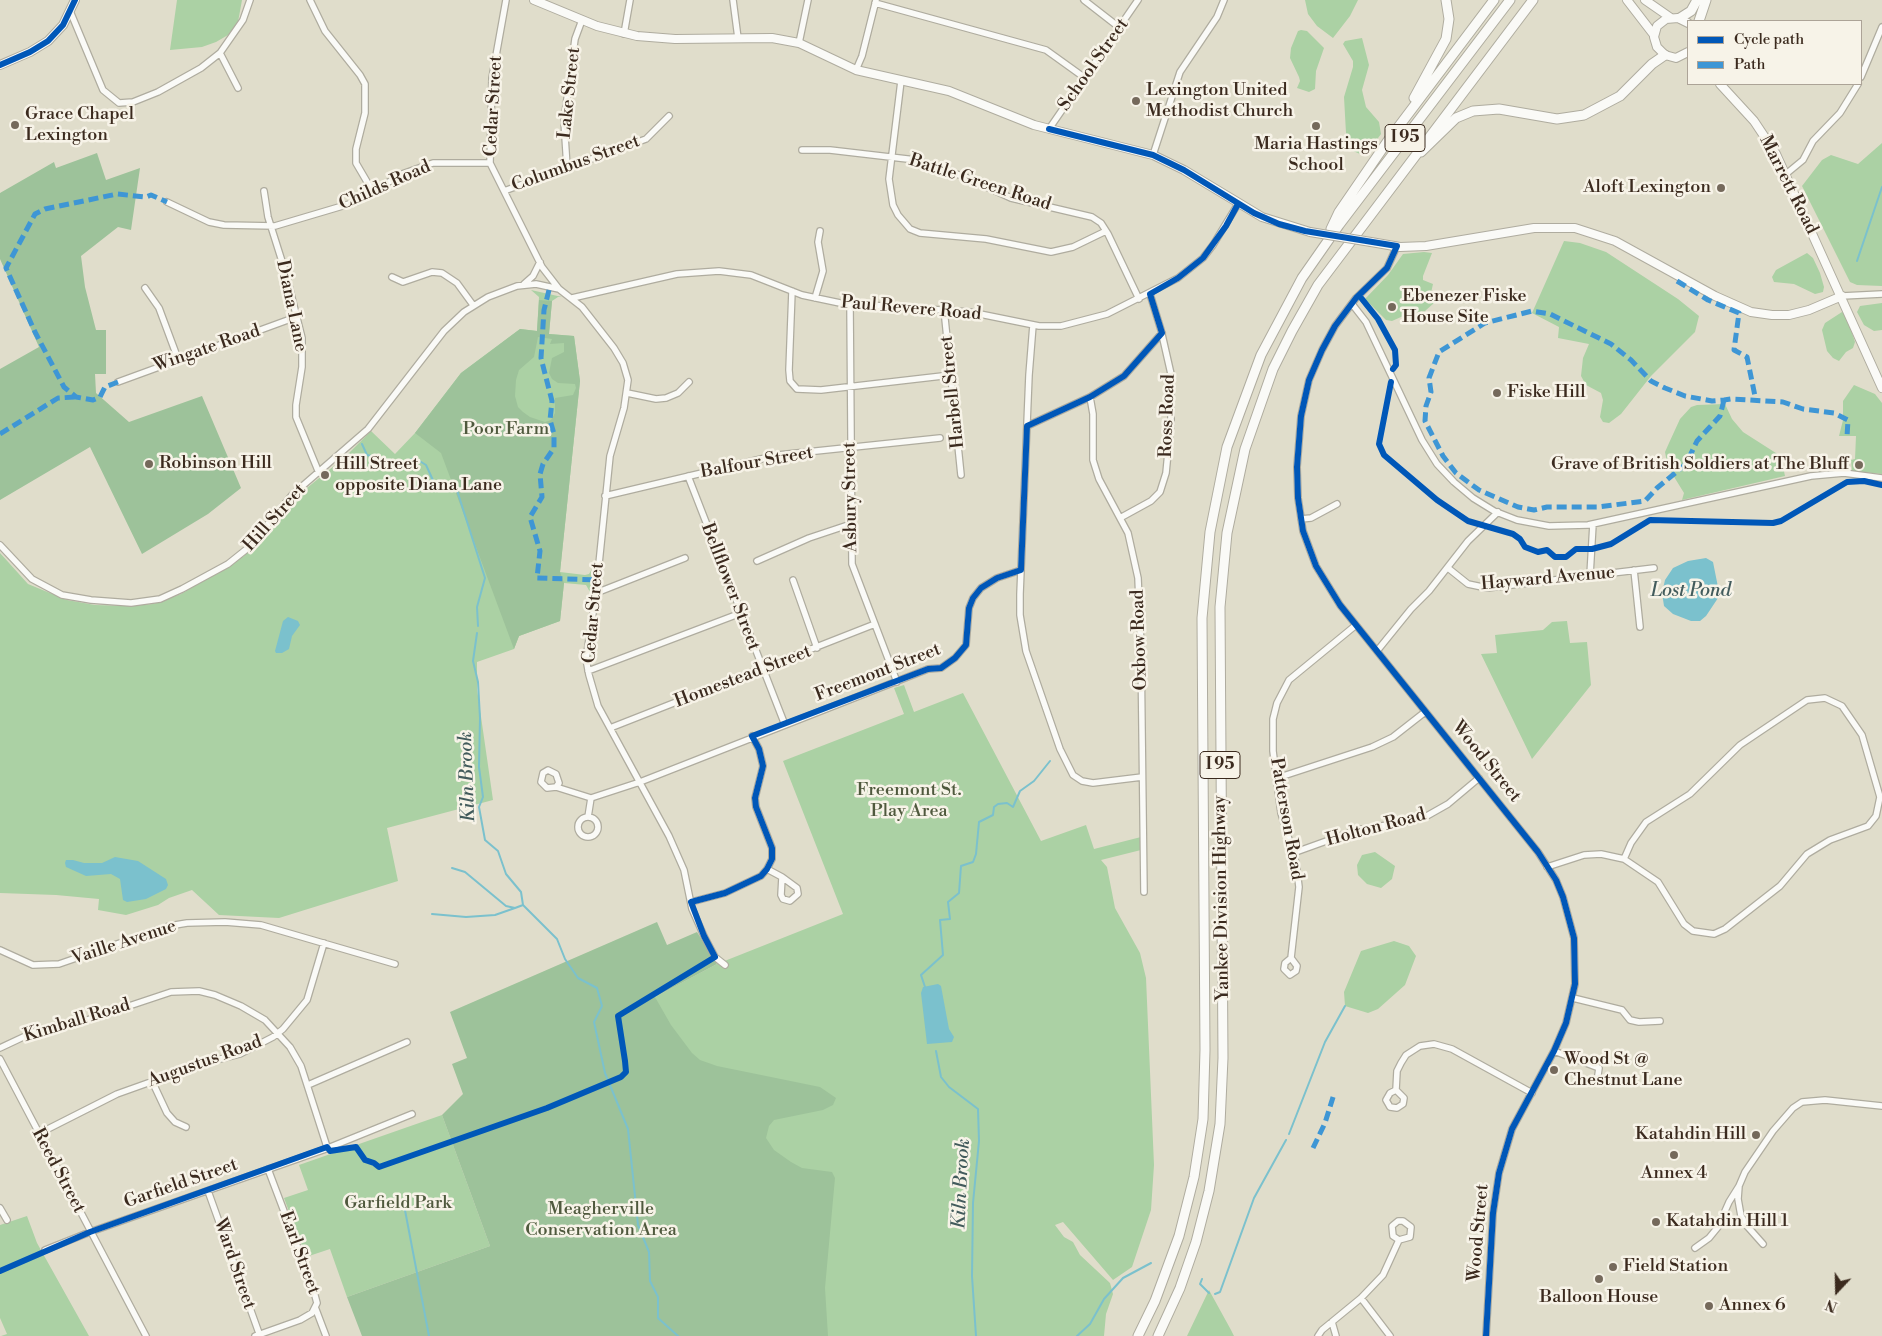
<!DOCTYPE html>
<html>
<head>
<meta charset="utf-8">
<style>
  body { margin:0 }
  #map { position:relative; width:1882px; height:1336px; overflow:hidden; background:#e0ddcb; font-family:"Libre Bodoni",serif }
  canvas { display:block }
  .legend { position:absolute; left:1687px; top:20px; width:175px; height:65px; box-sizing:border-box; background:#f7f3e8; border:1px solid #aca397; margin:0; padding:6px 9px; list-style:none; font-size:15px; color:#3b2a1e }
  .legend li { display:flex; align-items:center; gap:10px; height:25px }
  .legend b { width:25px; border:1px solid #aca397 }
  .north { position:absolute; left:1812px; top:1266px; width:50px; height:50px; -webkit-text-stroke:4px #f7f3e8; paint-order:stroke; rotate:201deg; font-size:14px; font-weight:700; line-height:20px; text-align:center; color:#3b2a1e }
  .north::after { content:''; display:block; margin:auto; width:18px; height:22px; background:#3b2a1e; clip-path:polygon(50% 0,100% 100%,50% 72%,0 100%) }
</style>
</head>
<body>
<div id="map">
<canvas width="1882" height="1336"></canvas>
<ul class="legend">
<li><b style="height:6px;background:#0057b8"></b>Cycle path</li>
<li><b style="height:6px;background:#3e96d5"></b>Path</li>
</ul>
<div class="north">N</div>
</div>
<script>
const c = document.querySelector('canvas').getContext('2d');
c.lineJoin = 'round';
function fillPath(path, color) {
  c.fillStyle = color;
  c.fill(path, 'evenodd');
}
function poly(rows) {
  const path = new Path2D();
  for (const r of rows) {
    if (r.length === 3) {
      path.moveTo(r[0] + r[2], r[1]);
      path.arc(r[0], r[1], r[2], 0, 2 * Math.PI);
      continue;
    }
    path.moveTo(r[0], r[1]);
    for (let i = 2; i < r.length; i += 2) path.lineTo(r[i], r[i + 1]);
  }
  return path;
}
function stroke(path, color, width, dash) {
  c.strokeStyle = color;
  c.lineWidth = width;
  c.lineCap = dash ? 'butt' : 'round';
  c.setLineDash(dash || []);
  c.stroke(path);
}
function drawText(font, color, halo, rows, align = 'center') {
  c.font = font + ' "Libre Bodoni",serif';
  c.lineWidth = 5;
  c.setLineDash([]);
  c.textBaseline = 'middle';
  c.strokeStyle = halo;
  c.fillStyle = color;
  for (const [text, x, y, turn = 0] of rows) {
    c.save();
    c.translate(x, y);
    c.rotate((+turn || 0) * Math.PI / 180);
    c.textAlign = isNaN(turn) ? turn : align;
    if (halo) c.strokeText(text, 0, 0);
    c.fillText(text, 0, 0);
    c.restore();
  }
}
const green = poly([
  [177,0,242,0,238,22,228,35,216,42,202,47,170,50],
  [1305,0,1358,0,1350,16,1333,38,1317,26,1308,14],
  [1301,30,1307,31,1324,48,1316,71,1315,89,1309,92,1297,88,1300,81,1299,77,1290,58,1291,48,1298,31],
  [1362,38,1369,65,1362,90,1366,107,1379,122,1381,134,1370,149,1360,154,1351,150,1346,133,1344,97,1353,67,1353,61,1343,44,1345,41],
  [1882,143,1882,286,1857,285,1850,282,1802,186,1822,160,1831,155,1858,164],
  [1564,241,1580,243,1606,252,1678,299,1699,316,1695,332,1651,376,1621,414,1609,423,1603,422,1600,417,1603,400,1601,393,1586,385,1581,376,1583,358,1589,344,1558,338,1559,327,1532,313],
  [1424,252,1432,253,1423,276,1423,280,1433,284,1431,293,1434,303,1425,311,1410,313,1392,321,1386,320,1365,299,1388,275,1403,254],
  [1807,253,1813,258,1820,273,1824,287,1823,292,1815,294,1794,284,1774,282,1772,277,1776,270],
  [531,290,562,297,558,297,552,301,549,334,574,336,580,381,560,572,585,575,589,574,592,569,590,592,586,585,564,583,560,621,519,636,514,649,477,662,477,689,493,800,387,828,398,881,279,918,219,915,192,890,169,898,158,905,126,915,98,910,99,899,56,895,0,893,0,553,28,584,67,600,95,605,131,606,153,604,181,594,244,556,302,492,345,457,371,431,395,454,415,433,461,373,520,329,537,331,539,297],
  [1882,303,1882,330,1874,331,1864,325,1857,312,1860,306],
  [1842,312,1846,314,1855,342,1853,348,1846,352,1839,361,1833,358,1827,351,1822,330,1825,323],
  [1854,385,1875,394,1882,403,1882,474,1852,471,1851,460,1855,459,1856,436,1839,436,1843,420,1843,401],
  [1725,404,1732,419,1743,432,1779,455,1782,462,1785,476,1682,500,1684,493,1668,467,1665,452,1669,443,1680,419,1691,407,1697,405],
  [1567,621,1570,643,1587,642,1591,685,1532,759,1481,654,1497,653,1495,635,1543,630,1552,622],
  [904,685,914,712,963,693,1041,841,1086,825,1094,849,1141,837,1141,850,1101,860,1107,867,1115,908,1140,953,1146,978,1154,1165,1151,1210,1132,1267,1113,1280,1063,1222,1055,1225,1064,1237,1073,1242,1080,1255,1110,1283,1113,1294,1106,1314,1104,1336,736,1336,655,997,717,964,843,914,783,761,904,714,894,688],
  [1375,852,1395,866,1392,879,1381,888,1367,884,1358,875,1357,865,1362,855],
  [1394,941,1409,946,1416,956,1405,985,1378,1009,1368,1013,1345,1006,1344,992,1361,951],
  [442,1115,490,1246,347,1297,330,1249,306,1257,284,1198,308,1190,299,1165],
  [27,1216,37,1243,89,1336,1,1336,7,1334,0,1318,0,1225],
  [1209,1290,1231,1330,1234,1336,1187,1336]
]);
const forest = poly([
  [97,153,106,180,140,168,131,230,118,227,81,256,85,287,96,330,106,330,106,374,95,374,96,393,129,422,202,396,241,488,208,514,142,554,90,447,0,500,0,369,39,347,0,259,0,193,54,162,56,168],
  [539,300,552,301,549,334,574,336,580,381,560,572,564,583,560,621,519,636,514,649,441,453,415,433,461,373,520,329,537,331],
  [538,337,552,339,550,344,564,343,564,352,552,358,549,373,552,379,558,383,575,384,576,388,573,395,555,398,555,413,551,420,545,422,530,417,523,412,518,407,515,396,516,380,519,370,534,357],
  [657,922,667,945,697,932,717,964,655,997,671,1025,692,1053,700,1060,717,1066,820,1087,836,1098,833,1105,823,1110,774,1120,769,1126,766,1138,774,1150,791,1162,802,1168,832,1172,835,1178,825,1288,828,1336,362,1336,347,1297,490,1246,442,1115,463,1094,452,1064,467,1058,450,1012]
]);
const water = poly([
  [1706,558,1713,562,1718,587,1718,598,1706,616,1700,621,1691,621,1673,614,1664,606,1662,593,1665,580,1673,568,1688,561],
  [288,617,298,621,300,625,292,636,289,649,282,653,276,653,275,651,283,621],
  [115,857,138,861,166,879,168,885,166,889,146,899,127,902,123,900,120,879,111,874,86,876,66,867,65,863,66,860,73,860,84,863,102,863],
  [938,984,941,986,949,1029,954,1037,952,1042,927,1044,921,993,923,987]
]);
const stream = poly([
  [1857,261,1882,187],
  [362,444,367,455,399,463,413,459,418,460,426,465,437,489,455,484,485,578,477,607,478,626],
  [477,633,473,661,478,682,480,718,479,767,483,797,479,807,485,840,498,851,506,874,521,892,523,905,557,939,565,959,578,978,597,988,602,1006,594,1022,605,1073,628,1129,638,1225,649,1252,650,1281,658,1297,658,1318,678,1336],
  [452,868,465,872,506,906,515,908,523,905],
  [432,914,466,917,495,915,515,908],
  [925,987,921,975,943,955,940,920,950,919,948,902,959,893,961,866,973,862,976,854,979,822,993,815,994,807,998,804,1007,803,1013,807,1020,791,1034,781,1050,761],
  [936,1051,941,1077,949,1087,978,1109,979,1141,973,1203,972,1276,976,1336],
  [1289,1134,1325,1042,1345,1006],
  [404,1205,429,1336],
  [1202,1279,1200,1284,1209,1293],
  [1215,1294,1220,1292,1254,1198,1286,1140],
  [1077,1336,1090,1324,1104,1299,1123,1278,1151,1263]
]);
const minor = poly([
  [310,0,325,31,360,75,365,84,365,113,356,149,356,163,373,192],
  [506,0,492,78,490,163,542,267,559,289,582,307,614,348,623,363,628,380,624,408,610,456,596,593,586,659,589,675,598,706,669,836,684,870,692,909,704,936,715,957,725,965],
  [733,0,738,38],
  [1084,0,1120,28],
  [875,3,1046,50,1085,78],
  [70,11,103,90,119,103,133,102,158,92,201,68,220,53,243,20,250,0],
  [624,34,630,0],
  [799,43,808,0],
  [220,53,238,88],
  [856,70,862,56,876,0],
  [1861,77,1882,27],
  [901,81,889,179,893,205,898,215,910,229,920,233,986,239,1051,252,1073,247,1106,231],
  [1049,129,1138,0],
  [802,150,830,150,916,160,965,177,1011,198,1092,217,1101,223,1108,234,1139,299],
  [1153,155,1180,72,1217,17,1224,0],
  [567,167,564,121,575,39,582,20],
  [1786,174,1803,160,1813,141,1840,113,1858,84],
  [264,191,268,217,286,274,302,338,302,367,296,405,296,417,319,473],
  [504,191,646,139,669,116],
  [167,202,209,222,224,225,275,226,356,202,402,174,433,163,490,163],
  [1397,246,1387,268,1356,298,1335,326,1322,350,1309,380,1301,416,1297,467,1298,498,1303,531,1316,566,1340,605,1538,852,1556,880,1563,897,1574,938,1575,984,1566,1023,1554,1051,1512,1129,1499,1173,1493,1213,1486,1336],
  [392,277,403,282,432,272,442,273,457,283,473,305],
  [524,284,533,276,540,262],
  [145,288,159,308,178,359],
  [792,291,789,370,790,381,797,389,821,390,951,375],
  [1842,296,1882,294],
  [572,298,677,274,719,271,751,275,802,295,840,303,970,312,1039,326,1061,326,1107,314,1178,278,1203,258,1213,245,1238,204],
  [815,298,823,271,818,242,820,231],
  [850,304,852,564,897,682],
  [1352,304,1366,322,1422,440,1437,464,1454,482,1473,498,1494,511,1517,520,1549,526,1588,525,1811,476,1844,473,1882,478],
  [944,309,961,475],
  [1033,325,1029,375,1020,594,1020,615,1026,651,1060,749,1073,775,1082,781,1093,783,1142,777],
  [118,382,296,317],
  [627,393,656,399,666,398,678,393,689,382],
  [1090,397,1093,414,1093,460,1099,479,1128,533,1138,578,1141,647,1144,892],
  [1027,426,1090,397,1124,376,1162,333],
  [688,476,785,725],
  [605,496,778,455,940,438],
  [1120,518,1151,501,1160,492,1166,473,1171,421,1171,374,1161,330,1150,294],
  [1301,519,1311,518,1337,504],
  [0,545,32,579,62,595,91,600,131,603,160,599,182,589,228,564,248,548,292,495,368,429,444,331,464,312,488,297,517,286,536,284,559,289],
  [757,561,809,538,851,524],
  [1448,568,1468,584,1487,588,1654,568],
  [1634,570,1640,627],
  [1590,575,1593,524],
  [793,580,817,648],
  [596,593,685,558],
  [1377,651,1411,609,1429,591,1468,541,1498,512],
  [588,671,741,613],
  [610,728,875,624],
  [1277,778,1372,747,1393,737,1425,712],
  [556,787,559,783,556,774,548,770,543,773,541,782,547,788,556,787,591,798,640,782,928,669,941,668,955,658,966,645,969,608,973,598,981,588,997,578,1021,570],
  [588,827,10],
  [588,817,591,798],
  [1293,853,1357,830,1405,822,1425,817,1448,804,1479,778],
  [1547,867,1584,855,1601,854,1624,859,1631,843,1646,822,1690,794,1740,745,1807,700,1825,698,1842,706,1862,735,1880,797,1876,816,1868,826,1830,840,1807,854,1780,886,1725,929,1714,934,1693,931,1684,924,1658,882,1624,859],
  [767,869,782,877,781,895,783,899,790,901,798,894,797,888,782,877],
  [691,902,725,893,761,876,767,869,772,859,772,848,756,807,755,798,763,766,759,749,752,736],
  [0,950,33,965,59,964,169,926,187,923,225,922,261,925,395,964],
  [1291,958,1285,963,1284,969,1290,975,1296,971,1297,966,1291,958,1299,887,1296,863,1281,813,1273,751,1273,719,1277,703,1289,680,1356,625],
  [1573,998,1622,1010,1630,1020,1639,1022,1660,1021],
  [0,1048,34,1032,81,1022,171,992,199,991,215,995,241,1006,265,1020,290,1047,301,1066,327,1147],
  [1554,1051,1599,1068,1597,1082],
  [0,1059,146,1336],
  [152,1081,167,1113,175,1122,186,1127],
  [308,1085,407,1042],
  [1396,1090,1390,1093,1386,1100,1390,1107,1397,1108,1403,1104,1404,1098,1396,1090,1397,1071,1401,1063,1406,1055,1420,1046,1434,1044,1452,1049,1532,1093],
  [38,1134,117,1094,201,1064,240,1054,273,1037,283,1029,307,1000,324,943],
  [268,1169,313,1288,317,1303,315,1307,326,1336],
  [208,1191,260,1336],
  [0,1208,7,1220],
  [1763,1244,1747,1226,1741,1216,1738,1199,1739,1186,1745,1172,1773,1131,1793,1108,1802,1102,1825,1100,1882,1106],
  [1695,1248,1709,1238,1718,1227,1729,1202,1739,1186],
  [45,1250,90,1232,323,1150,412,1114],
  [1361,1298,1383,1275,1399,1240,1410,1237,1411,1227,1403,1221,1398,1221,1392,1226,1393,1236,1399,1240],
  [1332,1322,1336,1336],
  [255,1336,300,1320,312,1313,315,1307],
  [1318,1336,1322,1330,1361,1298,1390,1336]
]);
const major = poly([
  [534,0,597,26,637,36,675,39,772,38,799,43,856,70,949,91,1034,125,1153,155,1184,170,1262,217,1310,232],
  [1627,0,1654,35],
  [1645,0,1671,18],
  [1688,23,1678,18,1666,19,1657,26,1654,37,1657,47,1665,55,1676,58,1688,52],
  [0,65,30,52,48,41,63,25,75,0],
  [1720,84,1754,121,1776,154,1882,388],
  [1371,242,1400,247,1426,246,1534,228,1575,228,1615,241,1715,296,1751,312,1772,315,1789,315,1809,310,1842,296]
]);
const highway = poly([
  [1680,18,1691,11,1697,0],
  [1699,21,1706,0],
  [1414,98,1446,39,1449,19,1446,0],
  [1421,152,1456,118,1473,111,1499,109,1557,119,1584,115,1620,96,1652,64,1665,55],
  [1331,229,1339,212,1387,142,1494,0],
  [1138,1336,1155,1301,1179,1236,1194,1177,1203,1119,1205,1050,1202,618,1210,532,1227,447,1261,355,1302,278,1339,225,1510,0],
  [1158,1336,1180,1288,1196,1242,1209,1191,1220,1124,1223,1058,1220,607,1227,533,1245,449,1273,369,1292,331,1318,285,1533,0]
]);
const majorBridge = poly([
  [1310,232,1371,242]
]);
const quiet = poly([
  [1677,281,1708,300,1739,313,1734,350,1747,357,1756,401],
  [549,290,544,310,541,358,552,401,550,420,554,434,554,448,543,464,540,474,542,497,530,517,540,551,537,578,598,580],
  [118,382,105,387,100,397,93,400,76,397,64,387,35,332,6,268,35,214,45,209,117,194,146,197,151,195,167,202],
  [1724,400,1720,416,1697,441,1686,464,1657,488,1645,501,1598,507,1547,507,1534,510,1518,507,1479,490,1456,473,1443,456,1425,421,1426,406,1431,392,1429,378,1439,352,1485,323,1532,311,1550,314,1611,344,1631,360,1651,381,1665,388,1685,396,1712,401,1724,400,1731,399,1783,402,1803,409,1834,413,1848,420,1847,437],
  [0,434,58,398,76,397],
  [1313,1148,1325,1123,1334,1094]
]);
const cycleway = poly([
  [0,65,30,52,48,41,63,25,75,0],
  [1049,129,1153,155,1184,170,1254,213,1279,224,1305,231,1397,246,1387,268,1356,298,1335,326,1322,350,1309,380,1301,416,1297,467,1298,498,1303,531,1316,566,1340,605,1538,852,1556,880,1563,897,1574,938,1575,984,1566,1023,1554,1051,1512,1129,1499,1173,1493,1213,1486,1336],
  [1362,299,1378,319,1395,350,1396,365,1393,369],
  [1391,382,1379,444,1384,455,1437,500,1468,521,1513,534,1520,539,1525,547,1538,552,1547,550,1555,557,1566,557,1576,549,1592,549,1611,544,1650,520,1773,523,1781,521,1847,482,1864,481,1882,485],
  [0,1271,90,1232,327,1147,330,1151,356,1147,365,1160,374,1163,379,1167,547,1108,621,1077,626,1072,625,1061,618,1016,715,957,704,936,691,902,725,893,761,876,767,869,772,859,772,848,756,807,755,798,763,766,759,749,752,736,928,669,941,668,955,658,966,645,969,608,973,598,981,588,997,578,1021,570,1027,426,1090,397,1124,376,1162,333,1150,294,1178,278,1203,258,1226,226,1238,204]
]);
const markers = [
  [1136,101,5,"#75695b"],
  [15,125,5,"#75695b"],
  [1316,126,5,"#75695b"],
  [1721,188,5,"#75695b"],
  [1392,307,5,"#75695b"],
  [1497,393,5,"#75695b"],
  [149,464,5,"#75695b"],
  [1859,465,5,"#75695b"],
  [325,475,5,"#75695b"],
  [1554,1070,5,"#75695b"],
  [1756,1135,5,"#75695b"],
  [1674,1155,5,"#75695b"],
  [1656,1222,5,"#75695b"],
  [1613,1267,5,"#75695b"],
  [1599,1279,5,"#75695b"],
  [1709,1306,5,"#75695b"]
];
const shields = [
  [1405,138,40],
  [1220,765,40]
];
const shieldNames = [
  ["I 95",1405,138],
  ["I 95",1220,765]
];
const streetNames = [
  ["School Street",1094,65,-55],
  ["Lake Street",570,93,-84],
  ["Cedar Street",494,106,-87],
  ["Columbus Street",576,164,-20],
  ["Battle Green Road",980,183,18],
  ["Marrett Road",1788,185,63],
  ["Childs Road",385,186,-24],
  ["Diana Lane",291,306,78],
  ["Paul Revere Road",911,309,5],
  ["Wingate Road",207,349,-19],
  ["Harbell Street",953,392,-96],
  ["Ross Road",1168,416,-88],
  ["Balfour Street",757,463,-10],
  ["Asbury Street",851,497,-91],
  ["Hill Street",275,518,-48],
  ["Hayward Avenue",1548,579,-5],
  ["Bellflower Street",730,587,69],
  ["Cedar Street",594,613,-85],
  ["Oxbow Road",1140,640,-92],
  ["Freemont Street",878,673,-21],
  ["Homestead Street",743,677,-21],
  ["Wood Street",1486,762,51],
  ["Patterson Road",1286,819,80],
  ["Holton Road",1376,828,-15],
  ["Yankee Division Highway",1222,898,-91],
  ["Vaille Avenue",124,943,-18],
  ["Kimball Road",77,1021,-17],
  ["Augustus Road",205,1062,-20],
  ["Reed Street",58,1171,62],
  ["Garfield Street",181,1184,-19],
  ["Wood Street",1479,1233,-85],
  ["Earl Street",299,1253,70],
  ["Ward Street",234,1264,71]
];
const poiNames = [
  ["Lexington United",1146,91],
  ["Methodist Church",1146,112],
  ["Grace Chapel",25,115],
  ["Lexington",25,136],
  ["Maria Hastings",1316,145,"center"],
  ["School",1316,166,"center"],
  ["Aloft Lexington",1711,188,"right"],
  ["Ebenezer Fiske",1402,297],
  ["House Site",1402,318],
  ["Fiske Hill",1507,393],
  ["Robinson Hill",159,464],
  ["Hill Street",335,465],
  ["opposite Diana Lane",335,486],
  ["Grave of British Soldiers at The Bluff",1849,465,"right"],
  ["Wood St @",1564,1060],
  ["Chestnut Lane",1564,1081],
  ["Katahdin Hill",1746,1135,"right"],
  ["Annex 4",1674,1174,"center"],
  ["Katahdin Hill 1",1666,1222],
  ["Field Station",1623,1267],
  ["Balloon House",1599,1298,"center"],
  ["Annex 6",1719,1306]
];
const parkNames = [
  ["Poor Farm",506,430],
  ["Freemont St.",909,791],
  ["Play Area",909,812],
  ["Garfield Park",398,1204],
  ["Meagherville",601,1210],
  ["Conservation Area",601,1231]
];
const waterNames = [
  ["Lost Pond",1691,591],
  ["Kiln Brook",468,777,-92],
  ["Kiln Brook",962,1184,-87]
];
fillPath(green, '#abd1a4');
fillPath(forest, '#9dc29a');
fillPath(water, '#7bc1cd');
stroke(stream, '#7bc1cd', 2);
stroke(minor, '#afac9f', 8);
stroke(major, '#afac9f', 10);
stroke(highway, '#afac9f', 11);
stroke(minor, '#fafaf7', 5.5);
stroke(major, '#fafaf7', 8);
stroke(highway, '#fafaf7', 9);
stroke(majorBridge, '#afac9f', 10, []);
stroke(majorBridge, '#fafaf7', 8);
stroke(quiet, '#3e96d5', 5, [10, 5]);
stroke(cycleway, '#0057b8', 6);
for (const [x, y, r, color] of markers) {
  const dot = new Path2D();
  dot.arc(x, y, r, 0, 2 * Math.PI);
  c.fillStyle = color;
  c.fill(dot);
  stroke(dot, '#f7f3e8', 2);
}
for (const [x, y, w] of shields) {
  const box = new Path2D();
  box.roundRect(x - w / 2, y - 13.5, w, 27, 4);
  c.fillStyle = '#f7f3e8';
  c.fill(box);
  stroke(box, '#3b2a1e', 1);
}
drawText('bold 16px', '#3b2a1e', null, shieldNames);
drawText('18px', '#3b2a1e', '#f7f3e8', streetNames);
drawText('18px', '#3b2a1e', '#f7f3e8', poiNames, 'left');
drawText('18px', '#4f593d', '#f7f3e8', parkNames);
drawText('italic 19px', '#425b5c', '#f7f3e8', waterNames);
</script>
</body>
</html>
